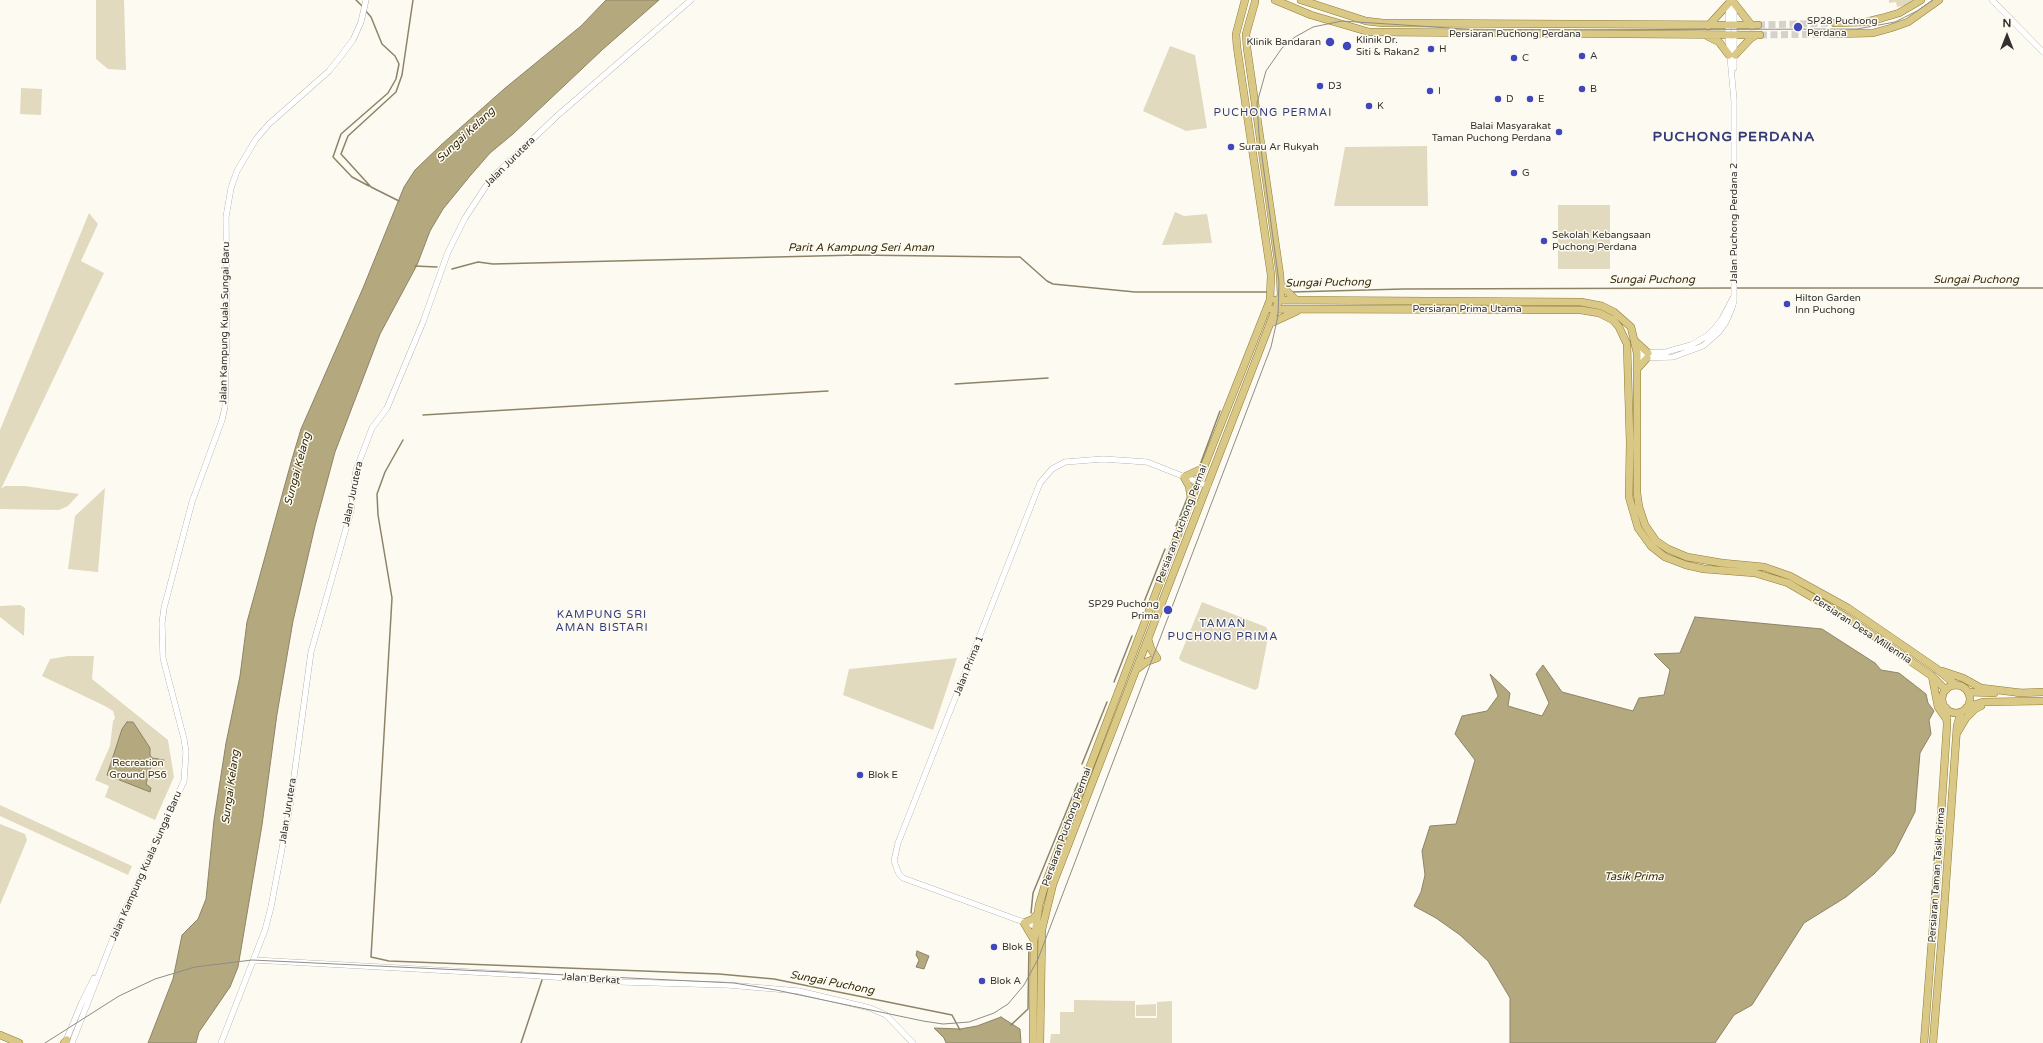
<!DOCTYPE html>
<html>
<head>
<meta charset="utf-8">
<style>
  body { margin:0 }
  #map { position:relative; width:2043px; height:1043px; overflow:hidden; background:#fdfaf2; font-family:"Varela Round",sans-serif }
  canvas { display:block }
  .north { position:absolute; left:1987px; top:16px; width:40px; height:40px; -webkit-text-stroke:3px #fdfaf2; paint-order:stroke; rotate:0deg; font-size:11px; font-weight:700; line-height:16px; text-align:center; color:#32312e }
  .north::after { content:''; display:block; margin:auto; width:14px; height:18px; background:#32312e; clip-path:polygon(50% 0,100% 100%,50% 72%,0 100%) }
</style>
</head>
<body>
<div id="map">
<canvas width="2043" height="1043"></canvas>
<div class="north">N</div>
</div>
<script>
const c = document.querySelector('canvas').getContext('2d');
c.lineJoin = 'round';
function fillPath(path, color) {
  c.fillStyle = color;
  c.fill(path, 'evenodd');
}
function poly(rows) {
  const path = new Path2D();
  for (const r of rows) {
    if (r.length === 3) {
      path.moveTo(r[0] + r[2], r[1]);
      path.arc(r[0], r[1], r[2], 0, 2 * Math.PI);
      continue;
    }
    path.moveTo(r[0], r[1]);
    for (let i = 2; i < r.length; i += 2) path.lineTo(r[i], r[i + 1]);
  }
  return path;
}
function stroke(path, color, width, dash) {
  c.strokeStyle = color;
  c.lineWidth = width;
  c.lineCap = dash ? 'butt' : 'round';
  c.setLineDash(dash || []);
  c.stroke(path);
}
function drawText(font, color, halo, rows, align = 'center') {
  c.font = font + ' "Varela Round",sans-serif';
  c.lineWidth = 3;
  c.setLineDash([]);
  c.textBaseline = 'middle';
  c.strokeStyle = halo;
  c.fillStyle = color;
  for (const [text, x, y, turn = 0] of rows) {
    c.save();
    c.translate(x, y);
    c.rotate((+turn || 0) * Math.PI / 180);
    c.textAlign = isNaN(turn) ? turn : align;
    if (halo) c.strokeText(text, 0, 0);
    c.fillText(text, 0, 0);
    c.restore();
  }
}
const green = poly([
  [96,0,124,0,126,70,108,69,96,59],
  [1889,0,1913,0,1906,5,1897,7,1896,2,1889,3],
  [1170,46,1195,55,1207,128,1186,131,1143,111],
  [21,88,42,89,41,115,20,114],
  [1427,146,1428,206,1334,206,1345,147],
  [1558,205,1610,205,1610,269,1558,269],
  [1175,212,1184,216,1207,214,1212,243,1162,245],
  [89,213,98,224,81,261,104,273,1,489,5,486,25,486,79,494,68,506,59,510,0,509,0,430],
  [105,488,98,572,68,569,75,516],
  [1202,602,1266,627,1269,633,1258,688,1255,690,1181,661,1179,658],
  [20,605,25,608,24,636,0,617,0,606],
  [68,656,94,656,92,679,168,740,174,777,155,820,105,797,109,786,95,780,110,746,113,721,115,718,113,711,105,706,42,676,50,659],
  [957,658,933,730,843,695,849,669],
  [0,805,132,866,128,875,0,816],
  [0,824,25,834,27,840,0,905],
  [1074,1000,1135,1001,1135,1018,1157,1018,1157,1002,1172,1001,1172,1043,1050,1043,1051,1034,1060,1034,1060,1012,1074,1012],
  [1156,1004,1156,1016,1136,1016,1136,1005]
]);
const water = poly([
  [606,0,659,0,602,50,513,134,490,153,470,176,443,209,430,231,417,265,380,334,335,452,315,526,293,621,277,714,262,825,238,967,230,987,199,1032,196,1043,148,1043,173,979,182,935,198,919,206,899,214,820,226,743,240,676,247,622,292,459,301,429,363,288,404,187,415,170,441,145,504,89,581,26,606,0],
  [1695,617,1822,629,1875,663,1881,670,1899,673,1926,694,1928,703,1934,711,1929,720,1931,734,1920,753,1915,812,1894,853,1874,874,1846,897,1804,923,1752,1005,1734,1015,1715,1043,1510,1043,1510,998,1488,961,1460,935,1436,918,1414,906,1421,892,1425,875,1422,851,1430,826,1456,824,1475,760,1455,734,1462,716,1487,711,1498,696,1490,674,1510,693,1508,706,1542,716,1549,703,1536,674,1543,665,1562,692,1633,711,1639,698,1664,695,1670,670,1654,654,1680,653,1695,617],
  [127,722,133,722,135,725,150,748,150,755,152,758,164,760,161,765,152,764,150,769,146,784,151,788,150,792,107,775,122,729,127,722],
  [917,951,929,956,924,969,916,967,919,960,916,955,917,951],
  [1001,1017,1020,1029,1021,1043,946,1043,944,1038,934,1028,960,1029,977,1026,1001,1017]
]);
const stream = poly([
  [356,0,363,7],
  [365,10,371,17,382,44,395,56,399,64,396,79,388,93,341,134,333,157,352,177,369,186],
  [399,201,371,187,341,154,348,136,396,92,402,75,413,0],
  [415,266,437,267],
  [452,269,478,262,493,264,857,255,1008,257,1020,257,1047,281,1053,284,1135,292,1269,292],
  [1736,288,2043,288],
  [1292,292,1403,289,1732,288],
  [955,384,1048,378],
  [423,415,828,391],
  [403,440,385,472,377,494,378,515,392,598,371,957,389,961,719,974,774,979,952,1015,960,1030],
  [1200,465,1220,411],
  [1176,526,1188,496],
  [1144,602,1165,549],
  [1114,682,1132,636],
  [1082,764,1107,702],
  [1031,913,1033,893,1078,783],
  [1011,1025,1028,1009,1029,943],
  [521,1043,542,980]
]);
const majorTunnel = poly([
  [1758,25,1835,23],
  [1760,35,1832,34]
]);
const minor = poly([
  [1992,0,2043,52],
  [1734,68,1734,2],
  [1637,353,1666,352,1691,345,1707,336,1715,328,1722,319,1733,298],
  [1637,358,1673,357,1703,346,1719,332,1726,322,1732,308,1734,301,1734,100,1728,35,1729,2],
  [1040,928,903,878,899,874,894,861,898,843,1040,483,1052,469,1065,462,1103,459,1147,462,1208,486],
  [254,960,526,975,622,982,728,985,799,991,870,1008,886,1015,913,1043],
  [65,1043,82,1002,94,978],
  [72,1043,117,928,184,781,186,752,184,739,163,658,162,623,164,608,192,502,222,420,225,407,227,334,226,217,231,188,237,171,256,139,269,124,329,71,341,56,353,40,361,22,366,0],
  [221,1043,265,930,271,907,290,806,311,652,351,511,356,470,372,428,387,408,423,322,448,252,465,218,486,186,496,174,557,116,691,0]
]);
const major = poly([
  [1275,0,1311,15,1369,32,1760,35],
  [1301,0,1366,21,1383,23,1758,25],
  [1734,3,1752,26],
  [1835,23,1866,22,1882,18,1899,13,1921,0],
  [1708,26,1729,3],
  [1832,34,1873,33,1891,28,1908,22,1939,0],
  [1707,36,1719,42,1729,55],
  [1735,55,1750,39,1756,35],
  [1281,285,1296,300],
  [1276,300,1581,302,1602,306,1614,312,1631,327,1637,353,1637,493,1639,507,1645,525,1656,541,1668,549,1687,557,1722,563,1764,567,1790,576,1848,608,1937,669,1956,685],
  [1271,309,1581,310,1599,313,1613,320,1619,327,1627,344,1630,443,1629,497,1638,528,1651,546,1665,557,1686,565,1704,569,1755,573,1788,583,1846,617,1932,676,1946,690],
  [1271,323,1297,311],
  [1635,341,1648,353],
  [1637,369,1647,358],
  [1191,498,1189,486,1184,477,1203,468],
  [1137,669,1146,662,1157,658,1151,649,1148,639],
  [1942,671,1963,678,1981,688,2022,693],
  [1932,676,1938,707,1947,720],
  [1956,699,14],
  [1968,692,1994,693],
  [2018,693,2043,692],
  [1967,707,1983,702,2043,701],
  [1957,733,1966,718,1975,709,1981,706],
  [1034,940,1024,923,1033,919,1038,913],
  [0,1035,19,1043],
  [64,1043,67,1040],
  [1033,1043,1034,941,1039,905,1046,882,1198,482,1270,300,1271,275,1237,47,1236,34,1245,0],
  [1040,1043,1042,929,1053,884,1281,295,1280,275,1247,48,1246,34,1255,2],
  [1924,1043,1938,861,1947,725,1946,708],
  [1933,1043,1944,911,1957,726,1961,712]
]);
const tram = poly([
  [45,1043,119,996,155,979,195,967,252,960,734,983,776,990,923,1021,943,1024,969,1022,994,1013,1008,1004,1024,985,1038,959,1271,347,1278,316,1279,282,1259,135,1257,103,1266,71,1282,48,1295,37,1313,27,1342,21,1480,30,1857,29,1895,22,1917,11,1933,0]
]);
const markers = [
  [1798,27,5,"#3f47bb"],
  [1330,42,5,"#3f47bb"],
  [1347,46,5,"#3f47bb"],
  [1431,49,4,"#3f47bb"],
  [1582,56,4,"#3f47bb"],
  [1514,58,4,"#3f47bb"],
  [1320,86,4,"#3f47bb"],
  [1582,89,4,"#3f47bb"],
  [1430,91,4,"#3f47bb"],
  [1498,99,4,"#3f47bb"],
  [1530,99,4,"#3f47bb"],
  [1369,106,4,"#3f47bb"],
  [1559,132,4,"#3f47bb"],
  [1231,147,4,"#3f47bb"],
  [1514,173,4,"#3f47bb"],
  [1544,241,4,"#3f47bb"],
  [1787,304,4,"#3f47bb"],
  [1168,610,5,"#3f47bb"],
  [860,775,4,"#3f47bb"],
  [994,947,4,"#3f47bb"],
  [982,981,4,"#3f47bb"]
];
const poiNames = [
  ["SP28 Puchong",1807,21],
  ["Perdana",1807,33],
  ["Klinik Dr.",1356,40],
  ["Siti & Rakan2",1356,52],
  ["Klinik Bandaran",1321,42,"right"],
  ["H",1439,49],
  ["A",1590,56],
  ["C",1522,58],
  ["D3",1328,86],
  ["B",1590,89],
  ["I",1438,91],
  ["D",1506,99],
  ["E",1538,99],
  ["K",1377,106],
  ["Balai Masyarakat",1551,126,"right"],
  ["Taman Puchong Perdana",1551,138,"right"],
  ["Surau Ar Rukyah",1239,147],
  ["G",1522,173],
  ["Sekolah Kebangsaan",1552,235],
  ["Puchong Perdana",1552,247],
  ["Hilton Garden",1795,298],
  ["Inn Puchong",1795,310],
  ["SP29 Puchong",1159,604,"right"],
  ["Prima",1159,616,"right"],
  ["Blok E",868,775],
  ["Blok B",1002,947],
  ["Blok A",990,981]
];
const streetNames = [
  ["Persiaran Puchong Perdana",1515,34],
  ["Jalan Jurutera",510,162,-45],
  ["Jalan Puchong Perdana 2",1734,223,-90],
  ["Persiaran Prima Utama",1467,309],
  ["Jalan Kampung Kuala Sungai Baru",225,323,-89],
  ["Jalan Jurutera",353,494,-78],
  ["Persiaran Puchong Permai",1182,524,-69],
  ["Persiaran Desa Millennia",1862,630,33],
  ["Jalan Prima 1",969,666,-68],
  ["Jalan Jurutera",288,811,-81],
  ["Persiaran Puchong Permai",1067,827,-70],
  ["Jalan Kampung Kuala Sungai Baru",146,866,-66],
  ["Persiaran Taman Tasik Prima",1937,875,-86],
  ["Jalan Berkat",591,979,4]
];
const parkNames = [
  ["Recreation",138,763],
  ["Ground PS6",138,775]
];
const neighbourhoodNames = [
  ["PUCHONG PERMAI",1273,113],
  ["KAMPUNG SRI",602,615],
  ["AMAN BISTARI",602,628],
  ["TAMAN",1223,624],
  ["PUCHONG PRIMA",1223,637]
];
const waterNames = [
  ["Sungai Kelang",466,135,-43],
  ["Parit A Kampung Seri Aman",861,248],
  ["Sungai Puchong",1652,280],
  ["Sungai Puchong",1976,280],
  ["Sungai Puchong",1328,283,-1],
  ["Sungai Kelang",298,469,-75],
  ["Sungai Kelang",231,787,-82],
  ["Tasik Prima",1634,877],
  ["Sungai Puchong",832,983,11]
];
const districtNames = [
  ["PUCHONG PERDANA",1734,137]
];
fillPath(green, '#e2dabe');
fillPath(water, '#b4a87f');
stroke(water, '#8d8467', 1);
stroke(stream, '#8d8467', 1.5);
stroke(majorTunnel, '#d4d2cb', 7, [7, 3.5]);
stroke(minor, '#98968e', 6);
stroke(major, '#8f7c33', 8);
stroke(minor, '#fff', 5.5);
stroke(major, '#dac886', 7);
stroke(tram, '#8e8c87', 1);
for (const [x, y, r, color] of markers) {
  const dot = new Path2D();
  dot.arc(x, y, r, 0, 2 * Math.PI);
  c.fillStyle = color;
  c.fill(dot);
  stroke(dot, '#fdfaf2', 1.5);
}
drawText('10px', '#32312e', '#fdfaf2', poiNames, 'left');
drawText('10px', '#32312e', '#fdfaf2', streetNames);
drawText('10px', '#3b320f', '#fdfaf2', parkNames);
c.letterSpacing = '1px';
drawText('11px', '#323b76', '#fdfaf2', neighbourhoodNames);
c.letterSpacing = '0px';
drawText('italic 11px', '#352b08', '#fdfaf2', waterNames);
c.letterSpacing = '1px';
drawText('bold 14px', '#323b76', '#fdfaf2', districtNames);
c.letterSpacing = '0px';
</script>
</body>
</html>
